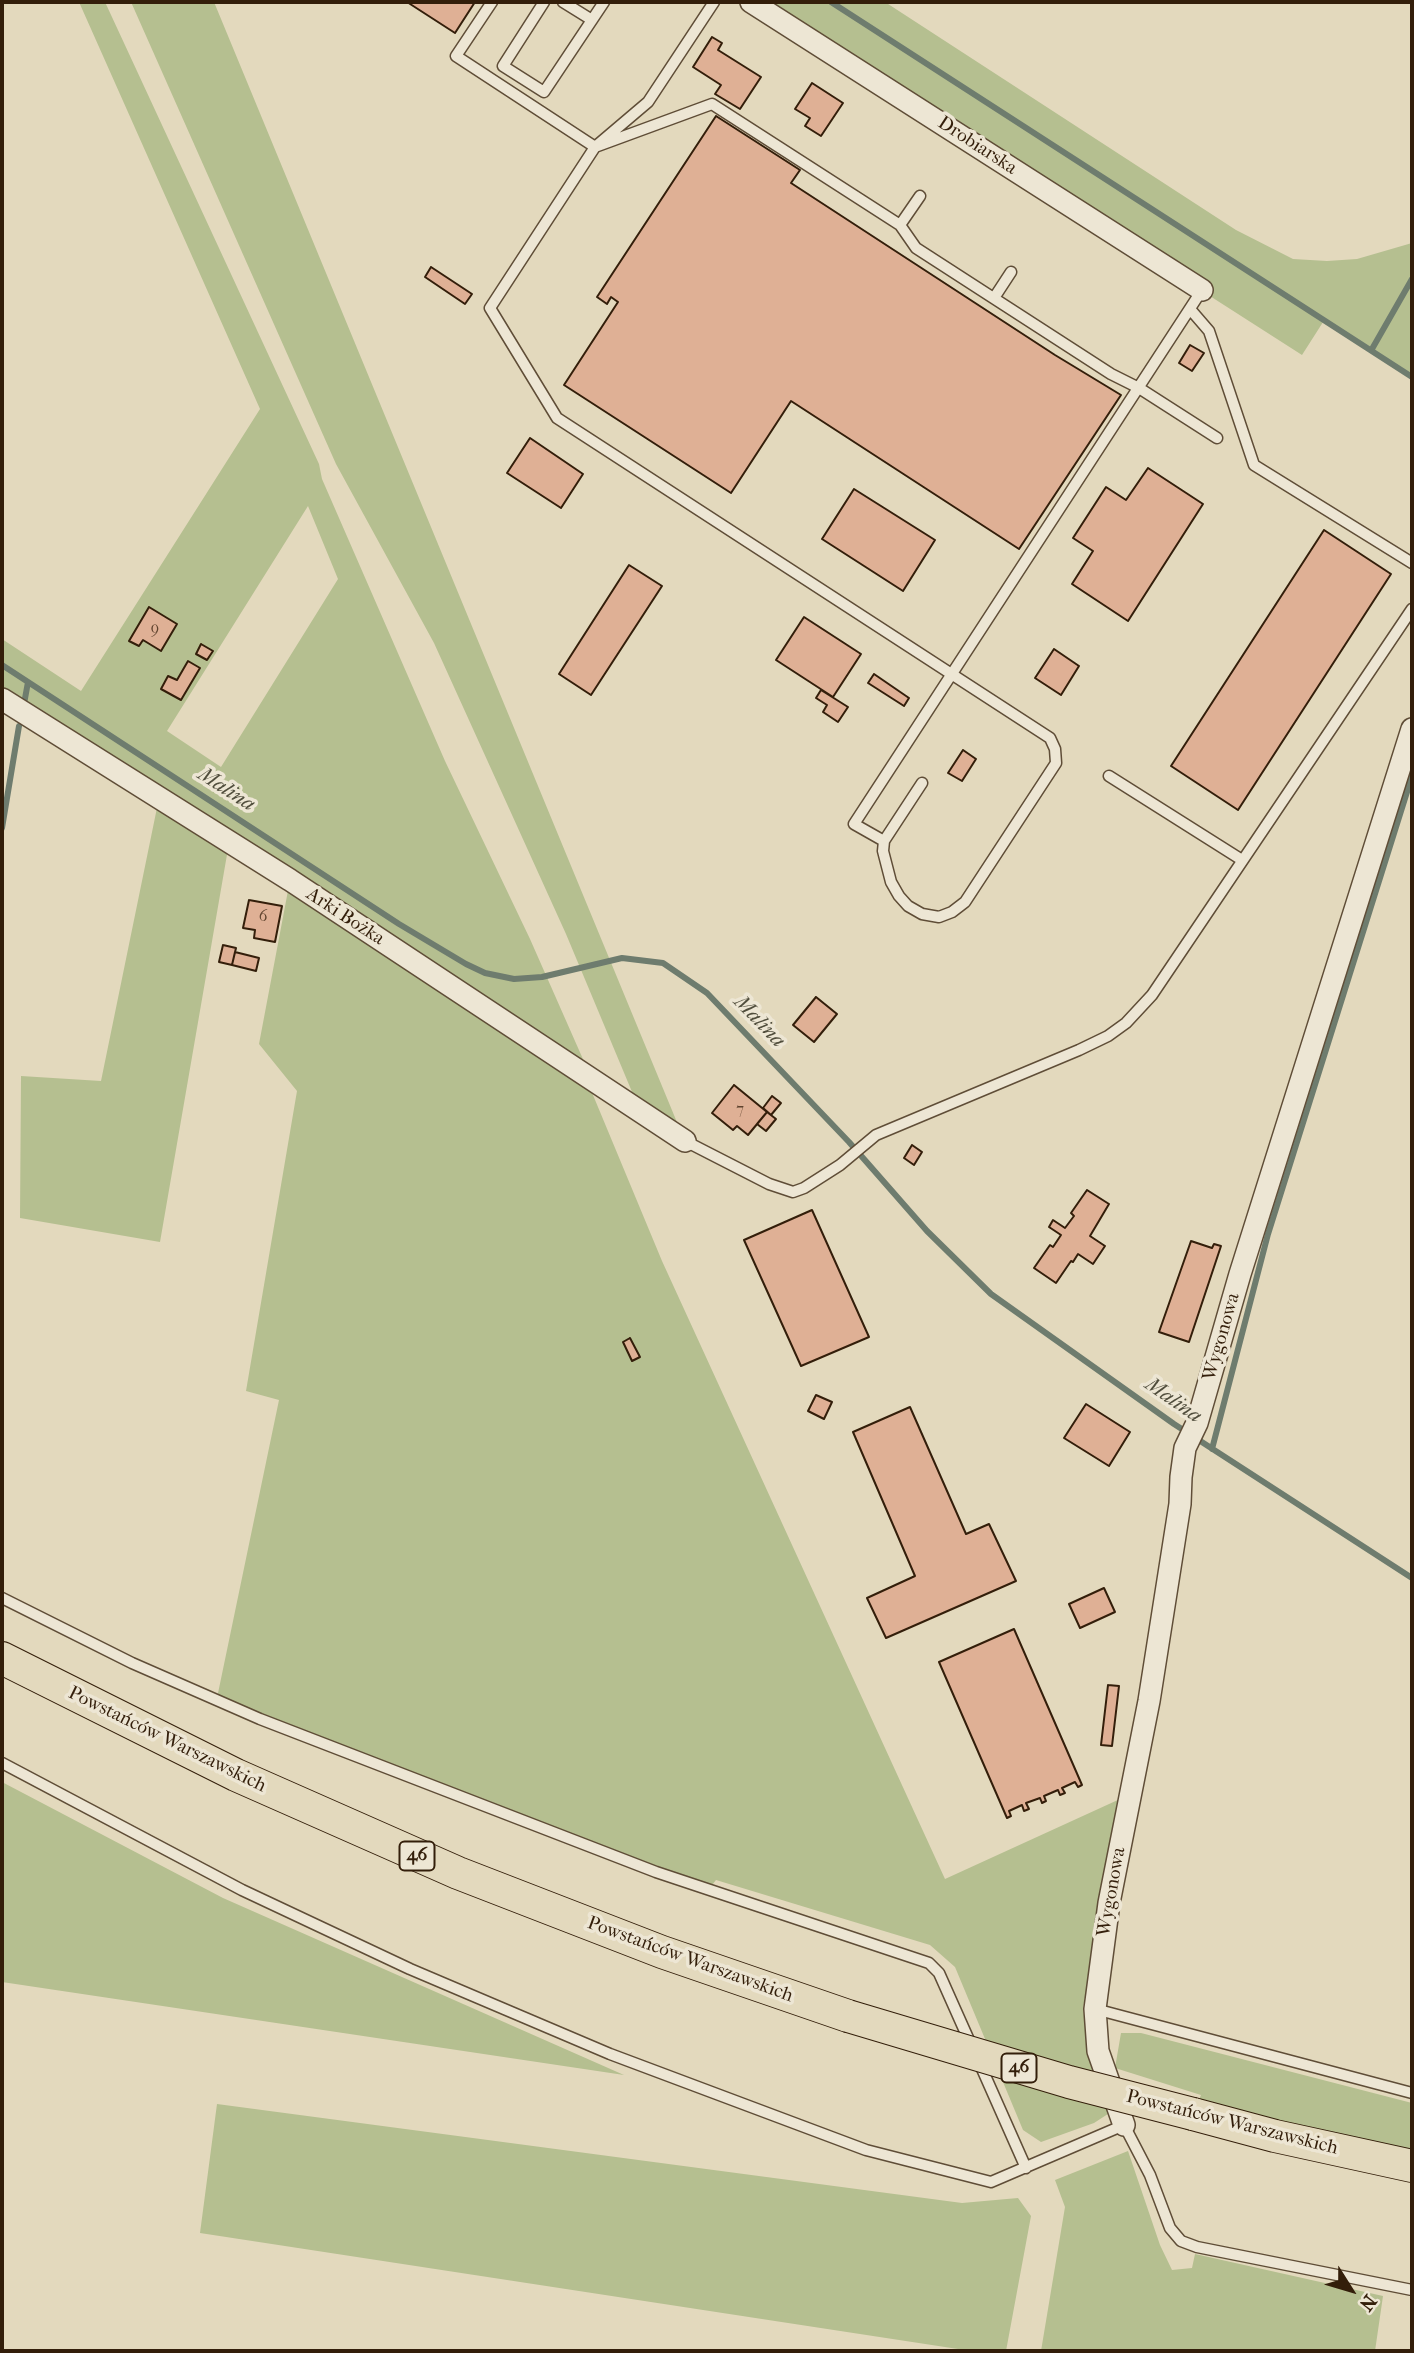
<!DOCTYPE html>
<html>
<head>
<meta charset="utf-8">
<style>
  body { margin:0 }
  #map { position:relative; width:1414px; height:2353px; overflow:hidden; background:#e3d9bd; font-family:"IM FELL French Canon",serif }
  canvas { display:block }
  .frame { position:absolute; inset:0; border:4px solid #331e0a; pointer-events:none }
  .north { position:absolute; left:1316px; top:2255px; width:70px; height:70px; -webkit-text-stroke:5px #ede6d4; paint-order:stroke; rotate:127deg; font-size:19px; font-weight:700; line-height:28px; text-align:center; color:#331e0a }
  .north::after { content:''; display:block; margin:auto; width:24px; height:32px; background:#331e0a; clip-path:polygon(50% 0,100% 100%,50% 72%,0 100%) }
</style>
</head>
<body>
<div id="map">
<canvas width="1414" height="2353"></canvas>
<div class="frame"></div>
<div class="north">N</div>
</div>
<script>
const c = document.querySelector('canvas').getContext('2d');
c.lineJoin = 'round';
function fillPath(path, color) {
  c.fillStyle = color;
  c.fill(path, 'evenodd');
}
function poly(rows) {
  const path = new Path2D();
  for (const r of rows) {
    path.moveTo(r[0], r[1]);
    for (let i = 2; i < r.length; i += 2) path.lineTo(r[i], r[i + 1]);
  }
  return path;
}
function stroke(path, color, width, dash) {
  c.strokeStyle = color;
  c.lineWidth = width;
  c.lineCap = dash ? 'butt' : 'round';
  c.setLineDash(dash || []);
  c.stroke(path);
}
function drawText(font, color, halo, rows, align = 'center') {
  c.font = font + ' "IM FELL French Canon",serif';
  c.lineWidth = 7;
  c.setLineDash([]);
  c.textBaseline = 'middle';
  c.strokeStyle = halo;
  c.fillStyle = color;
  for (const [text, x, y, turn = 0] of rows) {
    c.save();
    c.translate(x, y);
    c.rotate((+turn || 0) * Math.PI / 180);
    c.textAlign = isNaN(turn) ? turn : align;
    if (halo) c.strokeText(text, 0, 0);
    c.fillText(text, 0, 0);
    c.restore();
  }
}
const green = poly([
  [79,2,105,2,319,464,322,479,445,761,530,939,586,1066,593,1095,662,1261,945,1879,1120,1799,1083,2008,1089,2058,1111,2112,1094,2123,1041,2142,1023,2130,955,1967,930,1945,716,1880,709,1889,217,1698,279,1400,246,1391,297,1091,259,1044,290,880,229,843,160,1242,20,1218,21,1076,101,1081,159,798,5,701,2,716,2,639,81,691,260,409],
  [308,506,338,579,221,767,167,731],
  [131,2,214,2,681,1132,635,1099,566,934,434,643,336,464],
  [751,2,885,2,1236,230,1293,259,1327,261,1357,259,1412,243,1412,377,1325,319,1302,355],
  [2,1782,223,1898,624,2075,2,1982],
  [1121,2033,1141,2033,1412,2103,1412,2166,1193,2114,1201,2095,1115,2068],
  [217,2104,962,2203,1018,2198,1031,2216,1006,2351,971,2351,200,2233],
  [1128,2151,1160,2245,1172,2270,1192,2268,1195,2254,1383,2296,1375,2351,1041,2351,1065,2207,1055,2180]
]);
const stream = poly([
  [831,2,1412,377],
  [1372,349,1412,279],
  [2,665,399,924,466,964,485,973,514,979,542,977,622,958,663,963,707,993,849,1142,927,1231,991,1294,1174,1424,1412,1578],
  [24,704,28,682],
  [2,828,19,726],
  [1212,1449,1268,1234,1412,776]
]);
const building = poly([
  [407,2,475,2,455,33,407,2],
  [712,37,722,43,718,50,761,77,740,109,715,94,721,85,693,67,712,37],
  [812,83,843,103,821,136,805,126,810,118,795,109,812,83],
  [716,116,800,170,791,183,1055,355,1121,395,1019,549,791,401,731,493,564,385,618,302,611,297,607,304,597,297,716,116],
  [431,267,472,294,465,304,425,277,431,267],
  [1190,345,1204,353,1192,371,1179,363,1190,345],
  [530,438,583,474,561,508,507,473,530,438],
  [1148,468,1203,504,1128,621,1072,584,1093,551,1073,538,1106,487,1126,500,1148,468],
  [854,489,935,540,903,591,822,539,854,489],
  [1324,530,1391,574,1238,810,1171,766,1324,530],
  [629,565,662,586,591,695,559,674,629,565],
  [149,607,177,624,161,651,143,640,139,646,129,641,149,607],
  [804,617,861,654,833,697,776,660,804,617],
  [201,644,213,651,207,660,196,654,201,644],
  [1054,649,1079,666,1061,695,1035,678,1054,649],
  [188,661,200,668,181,700,161,689,168,676,177,680,188,661],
  [874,674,909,698,904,706,868,683,874,674],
  [821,690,848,707,838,722,823,712,827,705,816,698,821,690],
  [963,750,976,759,962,781,948,773,963,750],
  [249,900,282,906,275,942,254,938,255,930,243,928,249,900],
  [223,945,236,948,232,965,219,962,223,945],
  [235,952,259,958,256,971,232,965,235,952],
  [816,997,837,1014,814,1042,793,1025,816,997],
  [734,1085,767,1112,748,1135,737,1126,733,1130,712,1113,734,1085],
  [772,1096,781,1103,771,1115,763,1108,772,1096],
  [767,1112,776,1119,766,1131,757,1124,767,1112],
  [912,1145,922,1152,914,1165,904,1158,912,1145],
  [1087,1190,1109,1204,1090,1236,1105,1246,1093,1264,1078,1254,1073,1262,1071,1261,1056,1283,1034,1268,1050,1245,1053,1247,1061,1235,1049,1227,1053,1220,1065,1228,1074,1216,1071,1213,1087,1190],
  [812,1210,869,1337,801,1366,744,1240,812,1210],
  [1191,1241,1212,1248,1214,1244,1221,1246,1189,1342,1159,1332,1191,1241],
  [630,1338,640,1357,632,1361,623,1342,630,1338],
  [816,1395,832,1402,824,1419,808,1411,816,1395],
  [1086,1404,1130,1432,1109,1466,1064,1438,1086,1404],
  [910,1407,966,1534,989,1524,1016,1581,886,1638,867,1598,915,1576,853,1432,910,1407],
  [1104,1588,1115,1612,1080,1628,1069,1604,1104,1588],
  [1014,1629,1082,1785,1078,1787,1075,1782,1062,1788,1065,1793,1060,1795,1058,1790,1044,1796,1046,1801,1042,1803,1040,1798,1026,1803,1029,1809,1024,1811,1022,1805,1009,1811,1011,1816,1007,1818,939,1662,1014,1629],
  [1108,1685,1119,1686,1112,1746,1101,1745,1108,1685]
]);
const lane = poly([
  [492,2,456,56,595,147,712,104,900,225,916,248,1111,374,1139,388,1217,438],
  [544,2,503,66,544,92,604,2],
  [563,2,592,20],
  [714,2,648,102,595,147,490,308,557,418,1050,738,1055,749,1056,763,965,902,952,912,939,917,922,914,908,906,899,896,891,882,883,851,884,841,922,783],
  [900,225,920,196],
  [994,298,1011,272],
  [1190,309,1209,331,1254,465,1412,563],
  [1109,776,1242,860],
  [884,841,854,824,1202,290],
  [685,1141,769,1184,793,1192,804,1188,840,1165,876,1135,1079,1050,1108,1036,1126,1023,1152,995,1412,609],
  [2,1598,132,1663,260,1719,656,1872,929,1963,939,1973,972,2047],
  [2,1763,242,1890,410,1969,610,2054,866,2150,991,2182,1124,2125,1150,2175,1170,2228,1181,2241,1197,2247,1412,2290],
  [1095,2009,1412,2093],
  [979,2062,1026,2168]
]);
const street = poly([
  [751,2,1202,290],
  [2,699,290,880,685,1141],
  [1124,2125,1098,2051,1095,2009,1109,1903,1149,1701,1180,1504,1181,1477,1185,1448,1197,1423,1240,1274,1412,729]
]);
const primary = poly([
  [2,1658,236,1775,458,1873,662,1952,848,2016],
  [1193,2114,1275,2136,1412,2166]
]);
const primaryBridge = poly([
  [848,2016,1069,2082,1193,2114]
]);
const numberNames = [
  ["9",155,629],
  ["6",263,917],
  ["7",740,1110]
];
const shields = [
  [417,1856,35],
  [1019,2068,35]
];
const shieldNames = [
  ["46",417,1856],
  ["46",1019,2068]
];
const streetNames = [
  ["Drobiarska",977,146,33],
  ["Arki Bożka",345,917,33],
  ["Wygonowa",1222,1337,-74],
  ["Powstańców Warszawskich",167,1740,26],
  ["Wygonowa",1112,1892,-80],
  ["Powstańców Warszawskich",690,1960,20],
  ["Powstańców Warszawskich",1232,2123,14]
];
const waterNames = [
  ["Malina",226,790,33],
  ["Malina",759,1022,46],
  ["Malina",1173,1401,35]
];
fillPath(green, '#b5bf90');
stroke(stream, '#6e7c6e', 6);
fillPath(building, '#dfb095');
stroke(building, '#331e0a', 2);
stroke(lane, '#5f4d37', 13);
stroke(street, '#5f4d37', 24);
stroke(primary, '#331e0a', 34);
stroke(lane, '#ede6d4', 10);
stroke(street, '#ede6d4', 21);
stroke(primary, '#e3d9bd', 32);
stroke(primaryBridge, '#331e0a', 34, []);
stroke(primaryBridge, '#e3d9bd', 32);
drawText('16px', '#5e422d', null, numberNames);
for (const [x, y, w] of shields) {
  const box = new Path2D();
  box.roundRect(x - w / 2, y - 14.5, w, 29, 5);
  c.fillStyle = '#ede6d4';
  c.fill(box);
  stroke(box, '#331e0a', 2);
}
drawText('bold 18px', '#331e0a', null, shieldNames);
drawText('19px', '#331e0a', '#ede6d4', streetNames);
drawText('italic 21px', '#504d3c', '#ede6d4', waterNames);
</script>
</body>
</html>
